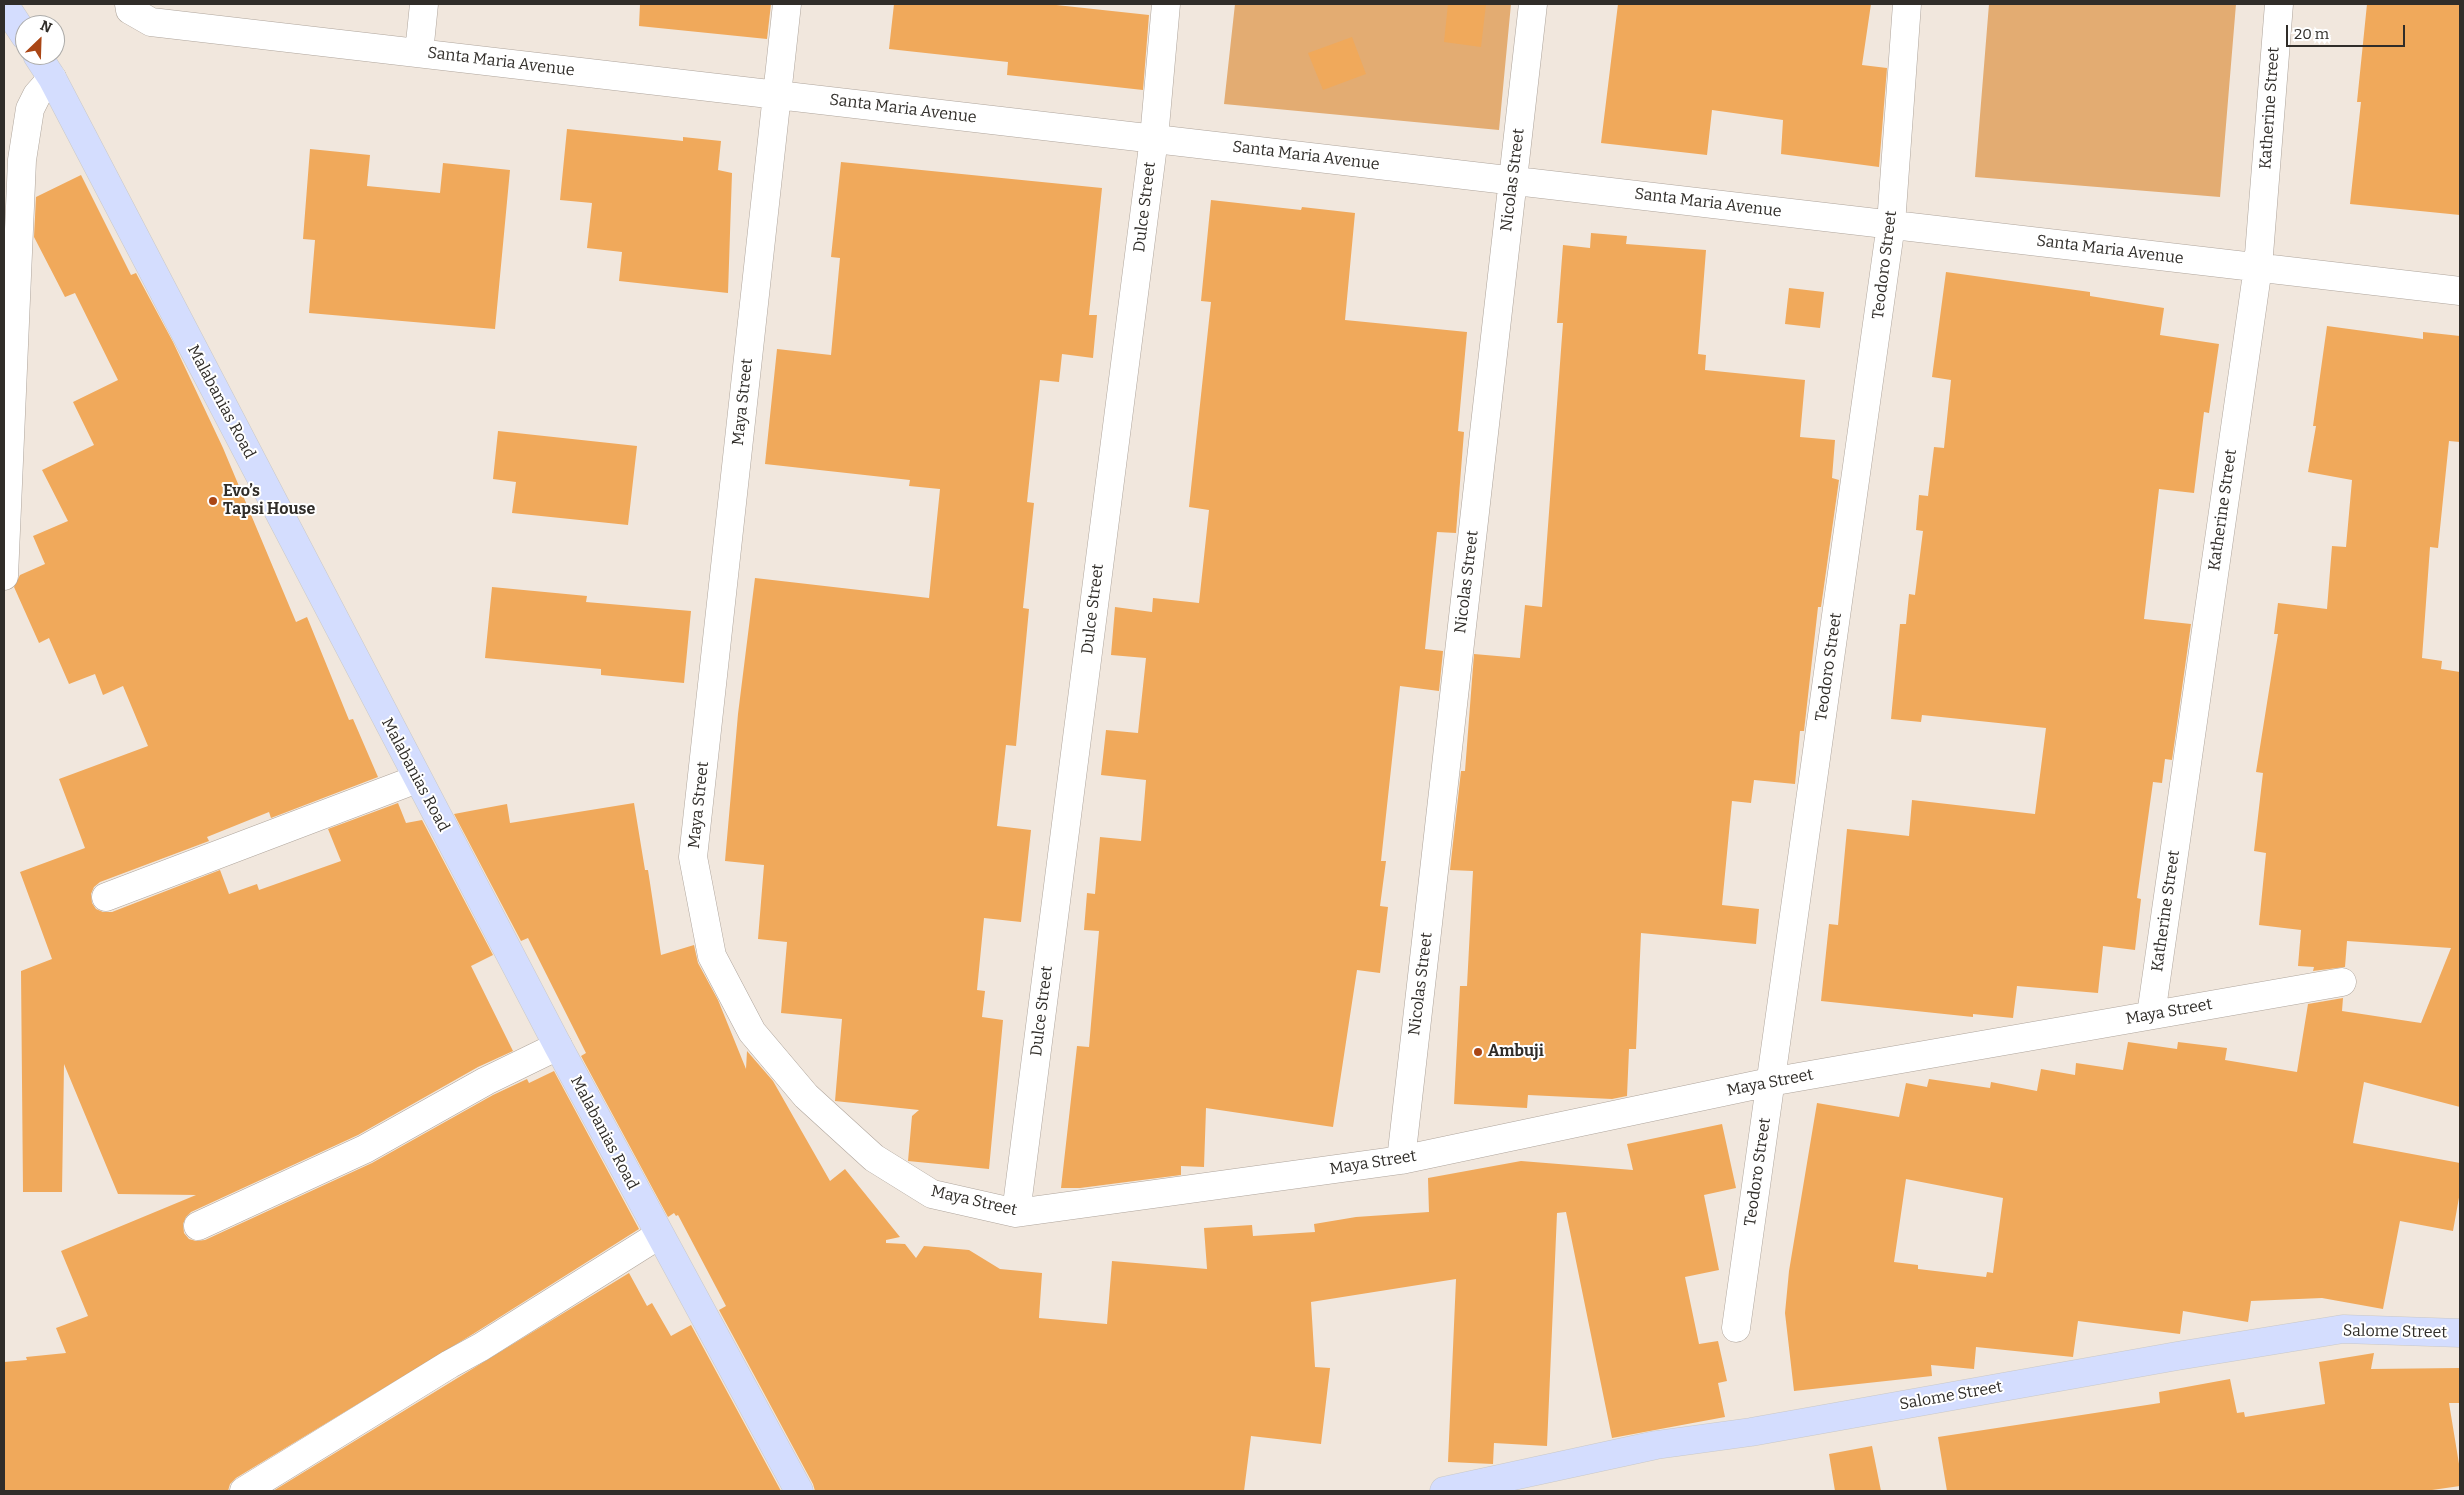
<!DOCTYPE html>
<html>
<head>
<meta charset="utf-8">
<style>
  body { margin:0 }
  #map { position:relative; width:2464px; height:1495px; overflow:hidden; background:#f1e7dd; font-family:Bitter,serif }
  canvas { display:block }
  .frame { position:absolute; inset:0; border:5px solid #302d29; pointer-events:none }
  .north { position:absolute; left:15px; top:15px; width:50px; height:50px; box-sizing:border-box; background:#fff; border:1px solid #acaba9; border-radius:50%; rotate:24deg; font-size:14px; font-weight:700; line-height:20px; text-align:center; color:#302d29 }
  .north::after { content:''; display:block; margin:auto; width:18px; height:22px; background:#aa4615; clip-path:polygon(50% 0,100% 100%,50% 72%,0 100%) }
  .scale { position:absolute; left:2286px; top:25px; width:119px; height:22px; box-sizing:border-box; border:2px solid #302d29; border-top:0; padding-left:6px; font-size:15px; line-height:18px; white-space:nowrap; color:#302d29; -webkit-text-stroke:4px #fff; paint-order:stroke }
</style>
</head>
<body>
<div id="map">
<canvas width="2464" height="1495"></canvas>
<div class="frame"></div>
<div class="north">N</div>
<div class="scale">20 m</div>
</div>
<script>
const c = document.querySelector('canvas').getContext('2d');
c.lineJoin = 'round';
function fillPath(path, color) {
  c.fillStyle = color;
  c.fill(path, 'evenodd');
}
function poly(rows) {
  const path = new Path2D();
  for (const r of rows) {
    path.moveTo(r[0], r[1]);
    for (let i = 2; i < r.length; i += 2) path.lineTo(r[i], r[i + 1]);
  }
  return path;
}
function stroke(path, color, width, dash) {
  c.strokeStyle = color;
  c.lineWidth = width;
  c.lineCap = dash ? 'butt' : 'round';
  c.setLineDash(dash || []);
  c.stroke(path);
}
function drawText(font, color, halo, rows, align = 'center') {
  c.font = font + ' Bitter,serif';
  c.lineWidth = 4;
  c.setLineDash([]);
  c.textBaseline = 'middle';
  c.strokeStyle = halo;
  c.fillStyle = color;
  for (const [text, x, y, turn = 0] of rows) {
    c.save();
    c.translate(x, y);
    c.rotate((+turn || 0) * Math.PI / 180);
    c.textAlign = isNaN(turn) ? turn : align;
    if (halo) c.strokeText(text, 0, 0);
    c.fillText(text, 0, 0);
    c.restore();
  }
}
const green = poly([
  [1235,4,1511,4,1499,130,1224,104],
  [1989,4,2236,4,2220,197,1975,177]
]);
const building = poly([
  [640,4,771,4,767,39,639,26],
  [894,4,1047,4,1149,15,1143,90,1007,75,1008,62,889,49],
  [1448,4,1486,4,1481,47,1444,42],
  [1618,4,1871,4,1862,65,1887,68,1879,167,1781,154,1783,120,1712,110,1707,155,1601,143],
  [2367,4,2460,4,2460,215,2350,204,2361,102,2357,102],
  [1352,37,1366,74,1323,90,1308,53],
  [567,129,683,141,683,137,721,141,718,170,732,173,728,293,619,281,622,252,587,248,592,203,560,200],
  [310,149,370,155,367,186,440,193,443,163,510,170,495,329,309,313,315,240,303,239],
  [841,162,1102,188,1089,315,1097,315,1093,358,1062,354,1059,382,1040,380,1027,502,1034,503,1023,608,1029,609,1016,746,1006,745,997,826,1031,830,1021,922,984,918,977,990,985,991,982,1017,1003,1020,989,1169,908,1161,912,1116,919,1110,835,1101,842,1019,781,1013,787,942,758,939,764,865,725,861,738,714,755,578,929,598,940,489,909,486,910,480,765,464,777,349,831,355,840,258,831,257],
  [81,175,131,275,136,273,173,342,223,448,296,622,307,617,349,720,353,719,378,777,271,818,269,812,207,837,209,841,100,882,94,887,91,894,92,903,96,909,103,912,112,912,220,870,229,894,257,884,259,890,341,861,328,829,398,803,406,823,422,820,493,955,471,966,513,1051,478,1067,358,1135,191,1212,186,1217,183,1224,184,1233,189,1239,196,1241,205,1240,372,1163,493,1095,527,1079,529,1083,554,1071,639,1229,473,1334,236,1478,230,1484,228,1491,4,1491,4,1362,27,1360,26,1357,66,1353,56,1328,88,1316,61,1251,196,1195,118,1194,64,1064,62,1192,23,1192,21,971,52,959,20,872,85,848,59,779,148,746,123,686,103,695,95,674,69,684,49,638,39,643,14,587,20,575,45,564,33,536,68,521,42,470,94,445,73,402,118,380,75,293,65,297,34,237,36,197],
  [1211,200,1301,210,1302,207,1355,213,1345,320,1467,332,1458,431,1464,432,1456,533,1437,532,1425,649,1443,651,1439,691,1400,686,1381,861,1386,861,1380,906,1388,907,1380,973,1357,970,1333,1127,1206,1108,1204,1167,1181,1166,1181,1175,1080,1188,1061,1188,1077,1046,1089,1047,1099,931,1084,930,1087,893,1095,894,1100,837,1141,841,1146,780,1101,775,1106,730,1138,733,1146,658,1111,655,1115,607,1152,612,1153,598,1199,603,1209,510,1189,507,1211,302,1201,301],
  [1591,233,1627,236,1626,244,1706,250,1698,354,1706,355,1705,370,1805,380,1800,437,1835,440,1832,478,1839,480,1821,607,1818,607,1804,731,1800,731,1795,784,1754,780,1751,803,1732,801,1722,905,1759,909,1756,944,1641,933,1636,1049,1629,1049,1627,1096,1612,1099,1528,1095,1527,1108,1454,1104,1460,986,1467,986,1473,871,1450,870,1461,771,1465,771,1474,654,1520,658,1525,605,1542,607,1563,323,1557,323,1563,245,1590,248],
  [1946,272,2090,292,2090,296,2164,308,2160,335,2219,344,2209,413,2204,412,2194,493,2159,489,2144,619,2191,624,2172,760,2165,759,2162,783,2153,782,2137,898,2141,899,2135,950,2103,946,2098,993,2017,986,2013,1018,1973,1014,1973,1017,1821,1001,1829,924,1838,925,1847,829,1909,836,1912,800,2035,814,2046,728,1922,715,1921,722,1891,719,1900,624,1906,624,1909,594,1915,595,1923,531,1916,530,1919,495,1928,496,1934,447,1944,448,1951,380,1932,377],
  [1789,288,1824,292,1820,328,1785,324],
  [2327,326,2423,339,2423,332,2460,336,2460,442,2449,441,2438,548,2430,547,2422,658,2442,661,2441,669,2460,672,2460,1107,2364,1082,2353,1143,2460,1163,2460,1192,2453,1231,2400,1221,2383,1309,2322,1298,2251,1301,2248,1322,2183,1311,2180,1334,2078,1321,2073,1357,1976,1347,1974,1369,1931,1365,1932,1376,1794,1391,1785,1313,1789,1271,1817,1103,1899,1117,1906,1083,1927,1087,1929,1079,1990,1088,1991,1082,2037,1091,2041,1069,2075,1075,2076,1063,2123,1070,2128,1042,2177,1049,2178,1042,2227,1048,2225,1060,2297,1072,2308,1004,2343,998,2342,1011,2421,1023,2451,948,2347,941,2345,967,2313,971,2314,967,2298,966,2301,930,2259,925,2266,853,2254,851,2263,773,2256,772,2278,634,2274,634,2278,603,2327,609,2332,546,2346,547,2352,480,2308,472,2316,426,2313,426],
  [1906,1179,2003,1198,1993,1273,1987,1272,1986,1277,1918,1269,1918,1265,1894,1262],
  [498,431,637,446,628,525,512,513,516,482,493,479],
  [492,587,587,596,586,602,691,611,684,683,601,675,601,669,485,658],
  [634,803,645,870,648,870,661,955,694,945,698,963,718,1000,746,1069,747,1051,773,1081,830,1181,845,1169,900,1237,886,1240,886,1243,905,1244,916,1258,924,1246,969,1250,1000,1269,1042,1273,1039,1318,1107,1324,1112,1261,1207,1269,1204,1228,1252,1225,1253,1236,1315,1232,1314,1224,1356,1217,1429,1212,1428,1178,1521,1161,1633,1170,1627,1144,1722,1124,1736,1188,1704,1195,1719,1270,1685,1277,1699,1344,1718,1341,1727,1381,1718,1383,1725,1417,1612,1438,1566,1212,1557,1213,1547,1446,1494,1443,1493,1464,1448,1462,1456,1279,1311,1302,1315,1367,1330,1368,1321,1444,1251,1436,1244,1491,815,1491,813,1484,719,1310,726,1306,678,1215,676,1216,674,1213,668,1217,581,1056,586,1053,528,938,521,941,454,814,507,804,510,823],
  [629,1273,647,1306,652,1303,671,1336,691,1325,781,1491,273,1491],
  [2374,1353,2371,1369,2460,1368,2460,1403,2449,1403,2460,1470,2460,1486,2425,1491,1947,1491,1938,1437,2160,1403,2159,1392,2230,1379,2237,1413,2244,1412,2245,1417,2325,1404,2319,1362],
  [1872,1446,1881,1491,1835,1491,1829,1454]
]);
const minor = poly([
  [129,4,130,10,151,22,2460,291],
  [787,4,693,857,712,956,752,1032,806,1096,874,1158,932,1194,1016,1213,1401,1160,1770,1082,2342,982],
  [419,53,424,4],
  [4,576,22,160,30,109,37,95,52,78],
  [106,897,417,779],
  [2151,1015,2258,267,2279,4],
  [1401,1160,1533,4],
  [1016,1213,1154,138,1166,4],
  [198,1226,365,1149,486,1081,558,1046],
  [1736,1328,1891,224,1907,4],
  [244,1491,450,1364,481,1347,659,1235]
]);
const major = poly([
  [4,4,25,36],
  [37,55,52,78,558,1046,799,1491],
  [1444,1491,1656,1445,1751,1432,2177,1356,2343,1329,2460,1333]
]);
const markers = [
  [213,501,5,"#aa4615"],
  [1478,1052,5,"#aa4615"]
];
const streetNames = [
  ["Santa Maria Avenue",501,62,7],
  ["Katherine Street",2270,108,-86],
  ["Santa Maria Avenue",903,109,7],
  ["Santa Maria Avenue",1306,156,7],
  ["Nicolas Street",1513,180,-83],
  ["Santa Maria Avenue",1708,203,7],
  ["Dulce Street",1145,207,-83],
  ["Santa Maria Avenue",2110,250,7],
  ["Teodoro Street",1885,265,-83],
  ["Malabanias Road",221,402,62],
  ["Maya Street",743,402,-84],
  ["Katherine Street",2223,510,-82],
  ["Nicolas Street",1467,582,-83],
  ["Dulce Street",1093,609,-83],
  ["Teodoro Street",1829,667,-82],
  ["Malabanias Road",415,775,62],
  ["Maya Street",699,805,-84],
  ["Katherine Street",2166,911,-82],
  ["Nicolas Street",1421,984,-83],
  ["Dulce Street",1042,1011,-83],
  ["Maya Street",2169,1012,-10],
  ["Maya Street",1770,1083,-11],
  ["Malabanias Road",604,1133,62],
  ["Maya Street",1373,1163,-9],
  ["Teodoro Street",1758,1172,-82],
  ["Maya Street",974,1201,13],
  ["Salome Street",2395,1332,1],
  ["Salome Street",1951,1396,-10]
];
const poiNames = [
  ["Evo’s",223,492],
  ["Tapsi House",223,510],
  ["Ambuji",1488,1052]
];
fillPath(green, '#e3ac72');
fillPath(building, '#f0a95b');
stroke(minor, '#afa59c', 29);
stroke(major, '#c9c8c7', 29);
stroke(minor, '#fff', 28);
stroke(major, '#d4ddfe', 28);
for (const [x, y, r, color] of markers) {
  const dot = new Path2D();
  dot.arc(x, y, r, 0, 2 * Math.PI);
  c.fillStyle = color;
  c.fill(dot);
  stroke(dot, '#fff', 2);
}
drawText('16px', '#302d29', '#fff', streetNames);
drawText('bold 16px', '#302d29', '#fff', poiNames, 'left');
</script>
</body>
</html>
